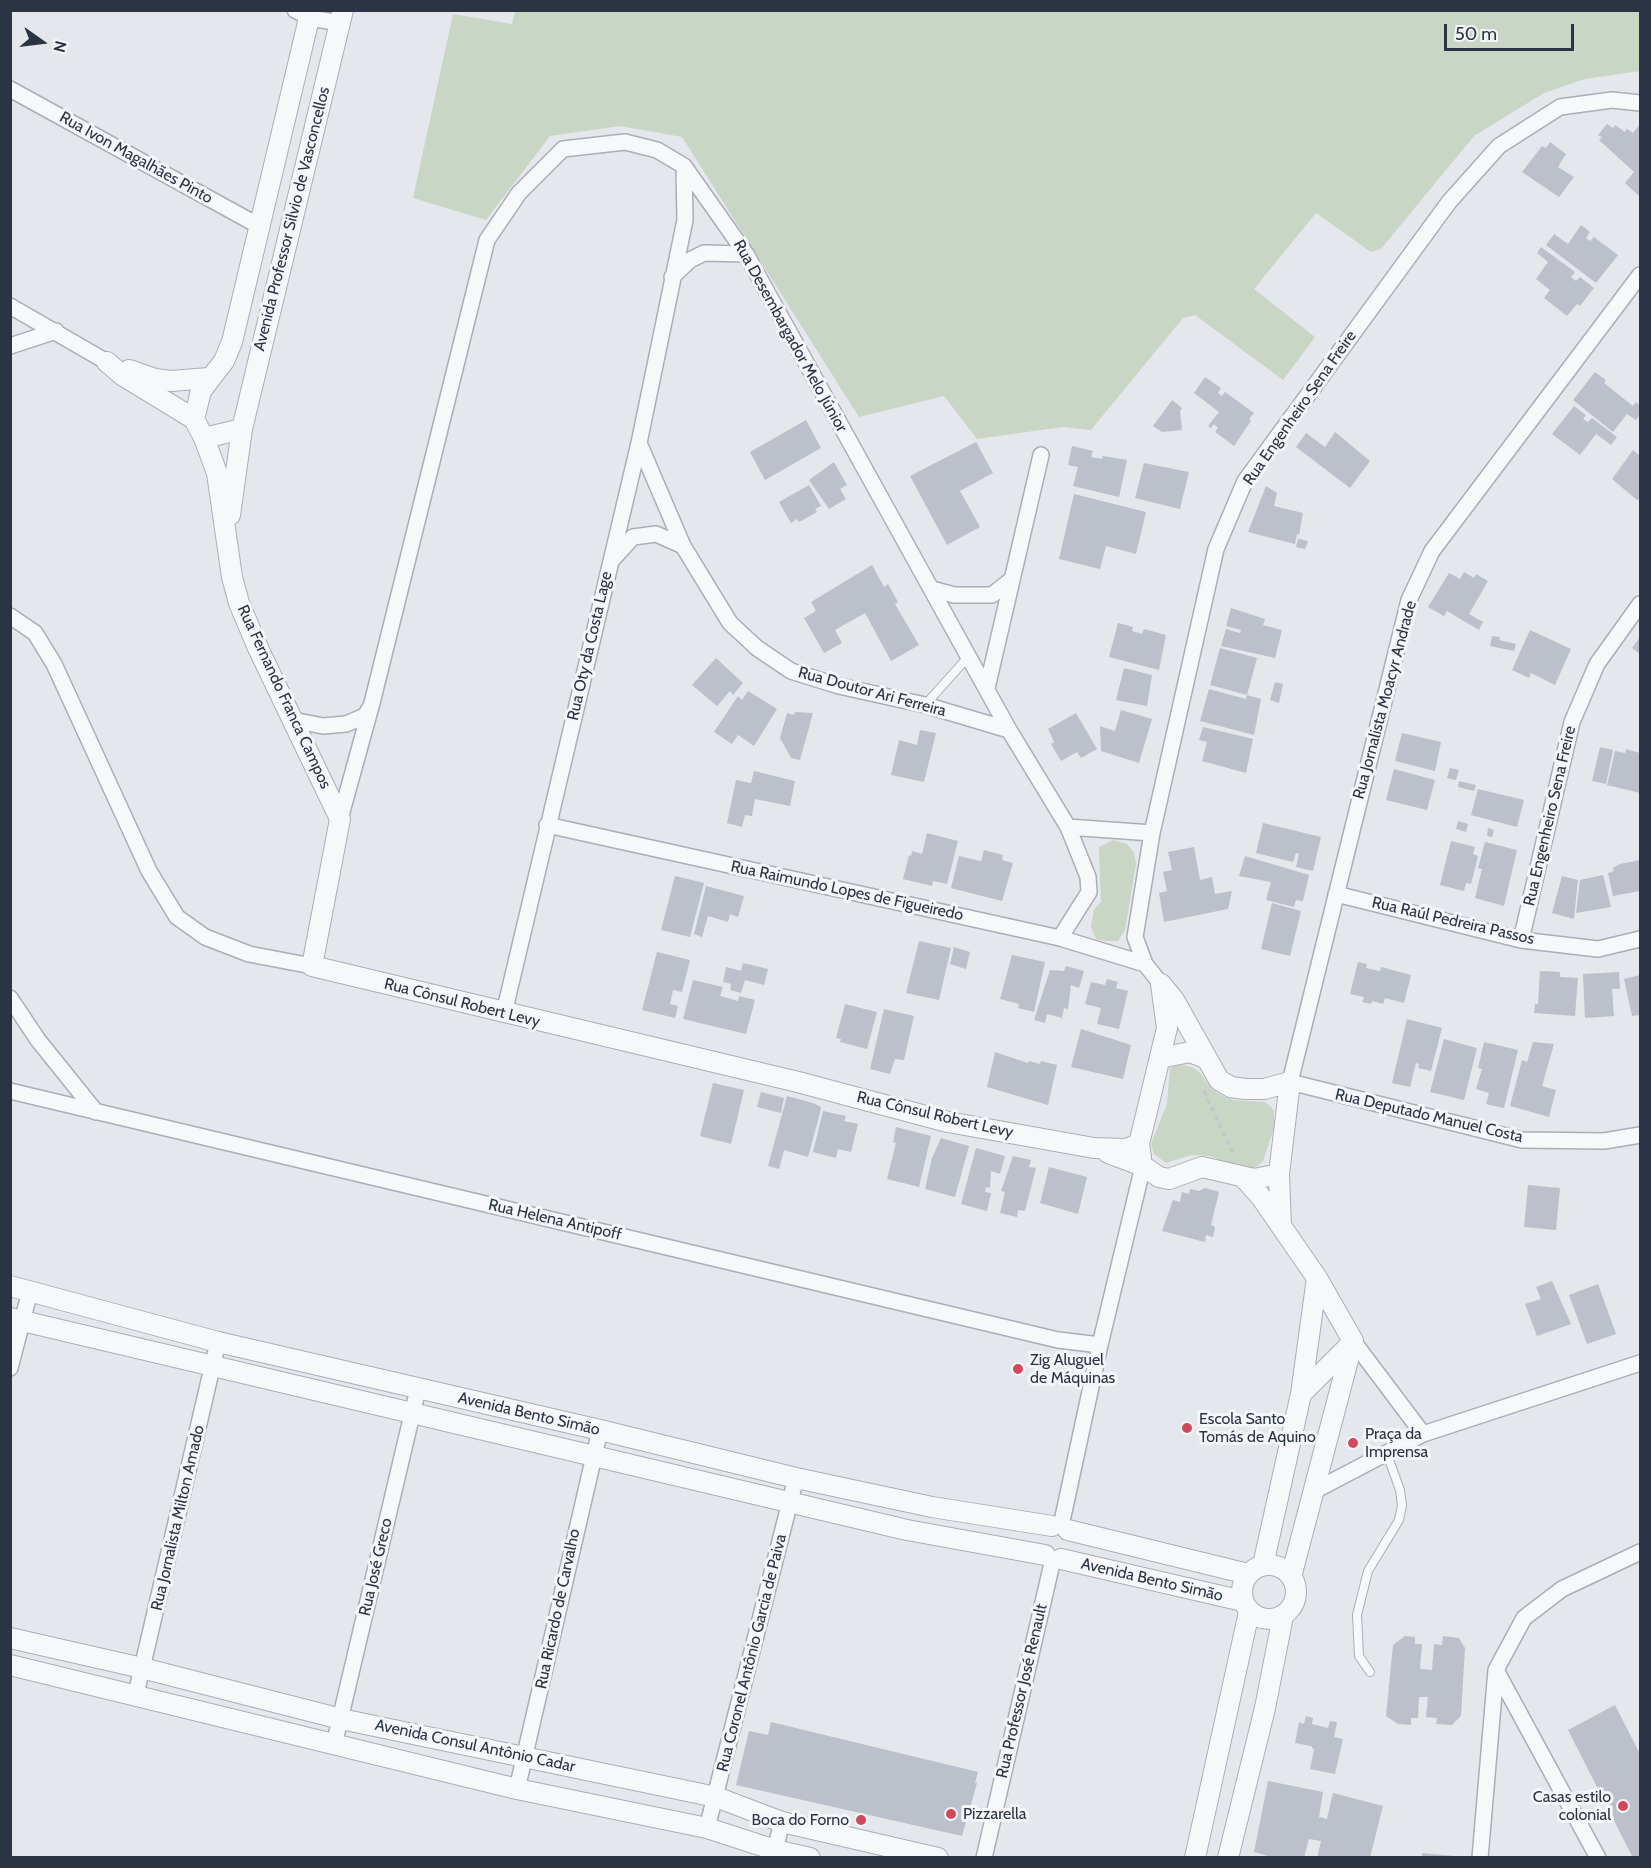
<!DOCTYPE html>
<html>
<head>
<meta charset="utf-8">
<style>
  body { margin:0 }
  #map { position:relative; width:1651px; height:1868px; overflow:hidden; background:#e4e7ec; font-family:Cabin,sans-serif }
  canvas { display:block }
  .frame { position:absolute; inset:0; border:12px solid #2b3445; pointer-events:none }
  .north { position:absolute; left:12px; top:12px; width:60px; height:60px; -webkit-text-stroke:4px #f4f6f9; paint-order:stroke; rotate:104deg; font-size:16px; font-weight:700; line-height:24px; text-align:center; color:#2b3445 }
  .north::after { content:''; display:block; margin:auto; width:21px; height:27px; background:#2b3445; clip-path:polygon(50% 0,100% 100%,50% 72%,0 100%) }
  .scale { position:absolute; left:1444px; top:24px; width:130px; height:27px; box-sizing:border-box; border:3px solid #2b3445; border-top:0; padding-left:8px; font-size:18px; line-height:21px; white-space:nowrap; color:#2b3445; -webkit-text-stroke:4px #f4f6f9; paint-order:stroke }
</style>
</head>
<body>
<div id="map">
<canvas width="1651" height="1868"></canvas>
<div class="frame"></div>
<div class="north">N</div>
<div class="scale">50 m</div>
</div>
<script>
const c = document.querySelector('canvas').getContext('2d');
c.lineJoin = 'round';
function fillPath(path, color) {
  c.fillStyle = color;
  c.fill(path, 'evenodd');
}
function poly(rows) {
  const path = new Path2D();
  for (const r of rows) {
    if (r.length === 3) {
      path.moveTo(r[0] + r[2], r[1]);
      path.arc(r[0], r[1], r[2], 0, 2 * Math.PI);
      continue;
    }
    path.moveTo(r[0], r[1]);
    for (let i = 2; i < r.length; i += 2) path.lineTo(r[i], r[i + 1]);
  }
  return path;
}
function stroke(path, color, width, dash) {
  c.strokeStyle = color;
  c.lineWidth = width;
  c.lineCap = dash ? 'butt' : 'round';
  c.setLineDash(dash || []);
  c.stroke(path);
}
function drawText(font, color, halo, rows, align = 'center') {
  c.font = font + ' Cabin,sans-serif';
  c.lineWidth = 6;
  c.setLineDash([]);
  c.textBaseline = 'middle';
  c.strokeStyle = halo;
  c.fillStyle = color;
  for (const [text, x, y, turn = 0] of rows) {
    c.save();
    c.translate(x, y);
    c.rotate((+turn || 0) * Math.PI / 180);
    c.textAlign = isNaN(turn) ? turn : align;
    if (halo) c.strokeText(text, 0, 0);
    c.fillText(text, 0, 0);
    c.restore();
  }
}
const green = poly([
  [515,11,1640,11,1640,71,1585,79,1544,93,1474,136,1381,249,1371,252,1316,213,1254,289,1315,337,1283,380,1195,315,1183,318,1091,430,1063,427,977,439,944,396,859,417,682,137,620,126,550,136,486,220,413,198,453,14,512,24],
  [1113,840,1127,844,1134,853,1136,864,1125,930,1118,941,1106,941,1096,939,1091,927,1094,909,1101,902,1099,847],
  [1176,1064,1192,1067,1200,1073,1212,1089,1223,1096,1234,1100,1265,1102,1271,1107,1274,1112,1274,1128,1263,1161,1256,1167,1247,1170,1210,1156,1191,1155,1166,1163,1154,1154,1151,1144,1167,1104,1170,1069]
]);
const building = poly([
  [1607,124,1613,128,1615,125,1625,132,1627,129,1633,133,1640,124,1640,197,1625,183,1634,172,1599,140,1602,137,1598,135],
  [1550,142,1566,154,1558,167,1574,177,1559,197,1522,172,1542,146,1546,148],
  [1581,225,1590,232,1586,238,1590,241,1594,237,1618,255,1596,283,1546,245,1554,234,1568,244],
  [1541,247,1575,272,1571,277,1576,281,1580,277,1594,288,1580,306,1577,304,1567,316,1544,298,1550,290,1536,279,1548,262,1537,253],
  [1595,372,1606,380,1604,383,1633,406,1636,402,1640,406,1640,414,1636,420,1627,414,1613,432,1573,400],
  [1205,377,1221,388,1218,393,1222,396,1225,392,1254,413,1249,419,1251,421,1234,446,1215,432,1218,428,1214,424,1211,428,1208,426,1219,412,1194,393],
  [1172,400,1182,408,1180,411,1182,430,1162,432,1153,426],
  [1574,406,1586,415,1583,419,1588,422,1592,418,1617,437,1611,445,1596,434,1580,455,1552,434],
  [806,420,821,448,765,480,750,452],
  [1335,432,1370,461,1350,488,1296,447,1306,433,1325,447],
  [976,442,993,473,960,491,980,527,947,545,910,476],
  [1072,446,1093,451,1091,457,1102,459,1103,456,1127,460,1119,497,1073,486,1078,467,1068,465],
  [1633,450,1640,456,1640,498,1637,500,1612,479],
  [834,462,847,485,840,489,846,499,829,509,809,480],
  [1144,463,1189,472,1180,509,1135,498],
  [809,485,821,506,815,509,817,512,799,522,797,519,791,523,779,502],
  [1266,486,1277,493,1274,506,1303,513,1299,535,1297,534,1295,544,1248,532],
  [1074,494,1146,512,1136,554,1106,546,1100,569,1059,559],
  [1298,539,1308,541,1305,549,1296,547],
  [872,565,884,587,888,584,898,602,895,604,919,645,891,661,865,613,835,630,842,643,824,653,804,618,816,611,811,602],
  [1464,572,1474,578,1476,574,1488,581,1469,614,1483,622,1479,630,1447,611,1444,616,1428,607,1449,573,1460,579],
  [1231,608,1265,619,1263,625,1282,630,1275,658,1221,646,1226,629,1240,633,1241,630,1226,626],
  [1118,623,1133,627,1132,631,1142,634,1144,629,1166,635,1159,670,1109,657],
  [1530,630,1571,649,1555,685,1531,673,1529,678,1512,670],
  [1492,636,1500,637,1499,640,1516,644,1514,651,1490,646],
  [1640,637,1640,654,1632,648],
  [1220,648,1257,658,1247,695,1210,685],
  [716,658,743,683,733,695,730,691,717,706,692,685],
  [1124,668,1152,675,1147,706,1116,700],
  [1275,682,1283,684,1279,703,1270,700],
  [1209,689,1246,699,1247,695,1261,699,1254,735,1200,721],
  [748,691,777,709,754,746,738,735,732,744,714,732,738,696,742,700],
  [1121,710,1152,719,1139,763,1101,751,1100,726,1115,731],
  [795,712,813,713,800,760,791,758,780,738,787,713,794,715],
  [1076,713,1097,749,1081,758,1077,752,1061,761,1051,744,1054,742,1048,729],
  [1203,727,1253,739,1246,773,1202,761,1207,742,1199,740],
  [920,730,936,733,924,782,891,775,899,740,917,745],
  [1402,733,1441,742,1435,771,1395,761],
  [1600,747,1613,750,1606,784,1592,781],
  [1626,749,1640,753,1640,793,1607,785,1615,751,1625,753],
  [1450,768,1459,770,1456,780,1447,778],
  [1394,769,1435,780,1427,810,1386,800],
  [754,771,795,781,790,806,755,799,752,816,745,815,742,827,727,823,736,780,751,783],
  [1459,781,1476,785,1474,791,1458,787],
  [1478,789,1524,800,1517,827,1471,815],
  [1458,821,1468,824,1466,832,1456,829],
  [1263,823,1321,837,1313,871,1296,867,1299,854,1296,853,1293,862,1256,853],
  [1488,828,1494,830,1492,837,1487,836],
  [927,833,958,841,947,884,933,881,932,886,903,879,909,855,911,856,912,851,922,854],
  [1451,841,1475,847,1473,854,1478,856,1471,884,1466,883,1464,891,1440,885],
  [1485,842,1517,850,1504,906,1475,898,1482,869,1478,868],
  [1194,847,1200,880,1212,877,1215,894,1232,891,1228,909,1164,922,1159,893,1167,891,1163,872,1172,870,1168,852],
  [984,850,1003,855,1002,860,1013,863,1002,901,951,888,959,856,981,861],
  [1245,856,1309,875,1303,901,1296,900,1294,907,1266,900,1271,882,1239,876],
  [1640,860,1640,891,1613,896,1608,873,1614,871,1613,868,1620,864],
  [1603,875,1611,907,1576,913,1580,880],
  [675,876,704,883,690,937,661,930],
  [1562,876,1578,880,1574,919,1552,913],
  [706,886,744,896,738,917,730,914,728,922,708,916,702,937,694,934],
  [1272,903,1301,911,1290,956,1261,949],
  [919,941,951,948,939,1000,906,993],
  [954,947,970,952,966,969,950,964],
  [657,952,690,960,682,992,673,990,670,1004,678,1006,675,1018,642,1010],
  [1012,955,1045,962,1034,1012,1018,1008,1019,1004,1000,999],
  [1358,962,1367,964,1366,968,1380,971,1381,967,1411,975,1404,1003,1385,998,1383,1004,1372,1001,1371,1004,1362,1002,1364,997,1350,994],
  [743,963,768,969,764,985,745,980,741,993,730,990,731,984,723,982,726,967,741,971],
  [1066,966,1084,971,1079,988,1071,985,1068,1009,1064,1008,1062,1018,1047,1014,1045,1023,1034,1020,1050,970,1064,971],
  [1540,971,1560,972,1560,977,1578,978,1575,1016,1534,1013,1535,1004,1538,1004],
  [1619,972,1620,989,1612,989,1614,1016,1585,1018,1583,974],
  [1640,975,1640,1015,1632,1016,1624,979],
  [1107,979,1118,982,1116,988,1128,991,1119,1029,1097,1024,1101,1008,1085,1004,1091,982,1105,985],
  [693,980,723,987,720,996,738,1001,739,996,755,1000,746,1034,683,1019],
  [845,1004,877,1012,867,1049,840,1042,841,1039,836,1038],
  [884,1009,914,1016,904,1060,895,1059,890,1074,870,1069],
  [1407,1019,1442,1028,1431,1071,1418,1068,1419,1064,1416,1063,1410,1087,1392,1083],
  [1081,1029,1131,1045,1123,1079,1071,1067],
  [1444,1039,1477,1048,1464,1100,1430,1092],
  [1484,1042,1518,1050,1504,1108,1486,1104,1489,1093,1476,1089,1482,1069,1478,1068],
  [1533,1042,1554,1044,1542,1086,1556,1090,1549,1117,1510,1106,1522,1060,1527,1062],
  [995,1052,1028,1063,1029,1061,1040,1064,1041,1061,1057,1065,1048,1105,987,1087],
  [713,1083,744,1090,731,1144,700,1136],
  [761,1092,784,1098,781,1113,757,1107],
  [787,1096,813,1103,821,1107,820,1113,808,1157,784,1150,779,1169,768,1166],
  [823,1111,846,1116,844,1121,858,1124,851,1152,838,1149,836,1158,813,1152],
  [896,1127,931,1136,919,1187,887,1179,896,1143,893,1142],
  [941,1138,969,1146,955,1197,925,1189,932,1158],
  [976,1148,1005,1156,1000,1174,991,1171,990,1188,986,1187,985,1192,991,1193,987,1211,961,1204],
  [1013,1156,1031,1160,1029,1167,1036,1168,1025,1211,1018,1210,1017,1217,1000,1213,1005,1192,1001,1191],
  [1049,1167,1087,1177,1078,1214,1040,1203],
  [1528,1185,1560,1188,1556,1230,1524,1227],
  [1205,1188,1219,1192,1211,1225,1215,1227,1213,1237,1206,1235,1205,1242,1162,1231,1173,1200,1180,1202,1182,1192,1189,1194,1190,1189,1199,1191],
  [1552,1281,1571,1324,1537,1336,1525,1304,1541,1299,1536,1287],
  [1598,1284,1616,1334,1587,1344,1569,1295],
  [1405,1636,1415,1637,1415,1644,1422,1644,1420,1669,1432,1670,1434,1644,1442,1645,1443,1636,1459,1638,1465,1648,1461,1716,1452,1725,1436,1724,1437,1718,1426,1717,1428,1697,1419,1697,1418,1718,1411,1718,1411,1725,1398,1724,1386,1716,1393,1645],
  [1615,1705,1640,1754,1640,1858,1633,1858,1568,1730],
  [1306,1716,1313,1718,1312,1724,1328,1728,1330,1721,1337,1722,1334,1737,1343,1739,1335,1774,1310,1769,1314,1750,1311,1746,1295,1743,1299,1722,1304,1724],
  [771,1722,978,1772,975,1783,977,1783,962,1836,736,1785,749,1731,768,1735],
  [1268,1781,1323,1792,1319,1817,1327,1819,1333,1793,1383,1806,1370,1858,1317,1858,1321,1841,1309,1839,1304,1858,1275,1858,1254,1852],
  [1422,1853,1454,1856,1454,1858,1422,1858]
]);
const path = poly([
  [1204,1091,1234,1156]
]);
const service = poly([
  [925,705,969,656],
  [1370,1672,1359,1656,1357,1615,1368,1571,1399,1520,1402,1505,1400,1490,1387,1454]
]);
const minor = poly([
  [295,10,310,18,340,23],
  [10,89,261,227],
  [1640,275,1432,551,1409,600,1290,1082,1522,1140,1604,1141,1640,1135],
  [672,277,690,260,704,253,746,254],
  [10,306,107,362],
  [10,346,56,331],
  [639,443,683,546,730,623,757,648,791,671,839,686,925,705,1009,730],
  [612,560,633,537,656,534,683,546],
  [932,589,954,595,992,595,1011,580],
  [10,616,35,633,54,664,149,871,177,917,205,937,249,954,312,966],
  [987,688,1041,455],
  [293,720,323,726,346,724,365,716,371,706],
  [340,819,372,703,487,240,519,193,563,149,625,142,657,150,684,166,746,254,1009,730,1068,827,1088,877,1089,892,1060,938],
  [547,825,1060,938,1145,964],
  [1068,827,1152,833],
  [1336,894,1521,940,1598,949,1640,939],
  [1521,940,1572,722,1597,664,1640,604],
  [1161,984,1145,964,1135,937,1152,833,1216,549,1245,481,1449,202,1499,146,1560,107,1612,100,1640,103],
  [10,998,38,1040,96,1112],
  [504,1013,639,443,685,220,684,167],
  [10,1091,1058,1340,1100,1345],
  [1353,1341,1423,1434],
  [10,1368,30,1291],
  [1314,1491,1423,1434,1640,1363],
  [1061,1526,1100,1345,1143,1166],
  [1496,1670,1598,1858],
  [136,1694,218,1342],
  [334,1745,418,1389],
  [517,1789,600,1430],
  [707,1828,796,1478],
  [773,1858,782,1822],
  [984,1858,1053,1559],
  [1480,1858,1496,1670,1524,1618,1562,1589,1640,1552]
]);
const tertiary = poly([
  [107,362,122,375,194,419,204,438,217,473,232,577,239,603,258,648,340,819,312,966,798,1082,948,1122,1094,1148,1126,1149,1139,1144],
  [129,370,155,379,171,381,209,378],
  [194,419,201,391,224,361,232,342,311,10],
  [204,438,242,429],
  [230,515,242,429,343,10],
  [1161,984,1174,1000,1219,1080,1231,1087,1245,1089,1264,1089,1290,1082,1279,1174,1281,1226],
  [1160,1058,1190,1052,1205,1058],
  [1108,1153,1143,1166,1159,1177,1169,1179,1202,1167,1254,1179,1279,1174],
  [1141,1157,1139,1144,1167,1028,1161,984],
  [1243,1177,1261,1197,1317,1278,1353,1341,1291,1577],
  [10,1286,218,1342,600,1430,796,1478,932,1507,1052,1526],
  [10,1318,907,1530,1045,1555],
  [1301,1394,1352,1343],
  [1068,1530,1248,1574],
  [1061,1559,1243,1601],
  [1269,1592,27],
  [1263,1565,1301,1394,1317,1278],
  [10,1638,142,1668,341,1719,716,1797,782,1822,938,1858],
  [10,1665,517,1789,707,1828,775,1850,810,1858],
  [1195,1858,1249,1612],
  [1228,1858,1265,1708,1283,1616]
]);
const markers = [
  [1018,1369,6,"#d1495b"],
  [1187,1428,6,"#d1495b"],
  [1353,1443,6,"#d1495b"],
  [1623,1806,6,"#d1495b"],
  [951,1814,6,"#d1495b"],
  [861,1820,6,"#d1495b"]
];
const streetNames = [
  ["Rua Ivon Magalhães Pinto",136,158,29],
  ["Avenida Professor Silvio de Vasconcellos",292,219,-76],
  ["Rua Desembargador Melo Júnior",790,336,61],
  ["Rua Engenheiro Sena Freire",1300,408,-55],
  ["Rua Oty da Costa Lage",590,646,-77],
  ["Rua Doutor Ari Ferreira",872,692,15],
  ["Rua Fernando Franca Campos",284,697,65],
  ["Rua Jornalista Moacyr Andrade",1385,700,-75],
  ["Rua Engenheiro Sena Freire",1550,816,-77],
  ["Rua Raimundo Lopes de Figueiredo",847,891,12],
  ["Rua Raúl Pedreira Passos",1453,921,13],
  ["Rua Cônsul Robert Levy",462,1003,14],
  ["Rua Cônsul Robert Levy",935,1115,13],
  ["Rua Deputado Manuel Costa",1429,1116,13],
  ["Rua Helena Antipoff",555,1220,13],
  ["Avenida Bento Simão",529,1414,13],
  ["Rua Jornalista Milton Amado",178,1518,-77],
  ["Rua José Greco",376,1567,-77],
  ["Avenida Bento Simão",1152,1580,13],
  ["Rua Ricardo de Carvalho",558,1609,-78],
  ["Rua Coronel Antônio Garcia de Paiva",752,1653,-76],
  ["Rua Professor José Renault",1022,1691,-77],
  ["Avenida Consul Antônio Cadar",475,1746,12]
];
const poiNames = [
  ["Zig Aluguel",1030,1360],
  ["de Máquinas",1030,1378],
  ["Escola Santo",1199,1419],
  ["Tomás de Aquino",1199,1437],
  ["Praça da",1365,1434],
  ["Imprensa",1365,1452],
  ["Casas estilo",1611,1797,"right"],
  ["colonial",1611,1815,"right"],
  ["Pizzarella",963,1814],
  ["Boca do Forno",849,1820,"right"]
];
fillPath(green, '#c9d6c5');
fillPath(building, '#bbc0ca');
stroke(service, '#a9aeb7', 10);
stroke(minor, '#a9aeb7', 18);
stroke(tertiary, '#a9aeb7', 22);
stroke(path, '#c2c5cb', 3, [4.5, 4.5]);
stroke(service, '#f7f8fa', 8);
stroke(minor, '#f7f8fa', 15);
stroke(tertiary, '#f7f8fa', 20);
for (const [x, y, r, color] of markers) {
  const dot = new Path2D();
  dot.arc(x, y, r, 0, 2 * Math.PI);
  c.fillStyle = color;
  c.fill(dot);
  stroke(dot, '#f4f6f9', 2);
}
drawText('16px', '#2b3445', '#f4f6f9', streetNames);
drawText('16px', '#2b3445', '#f4f6f9', poiNames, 'left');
</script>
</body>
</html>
